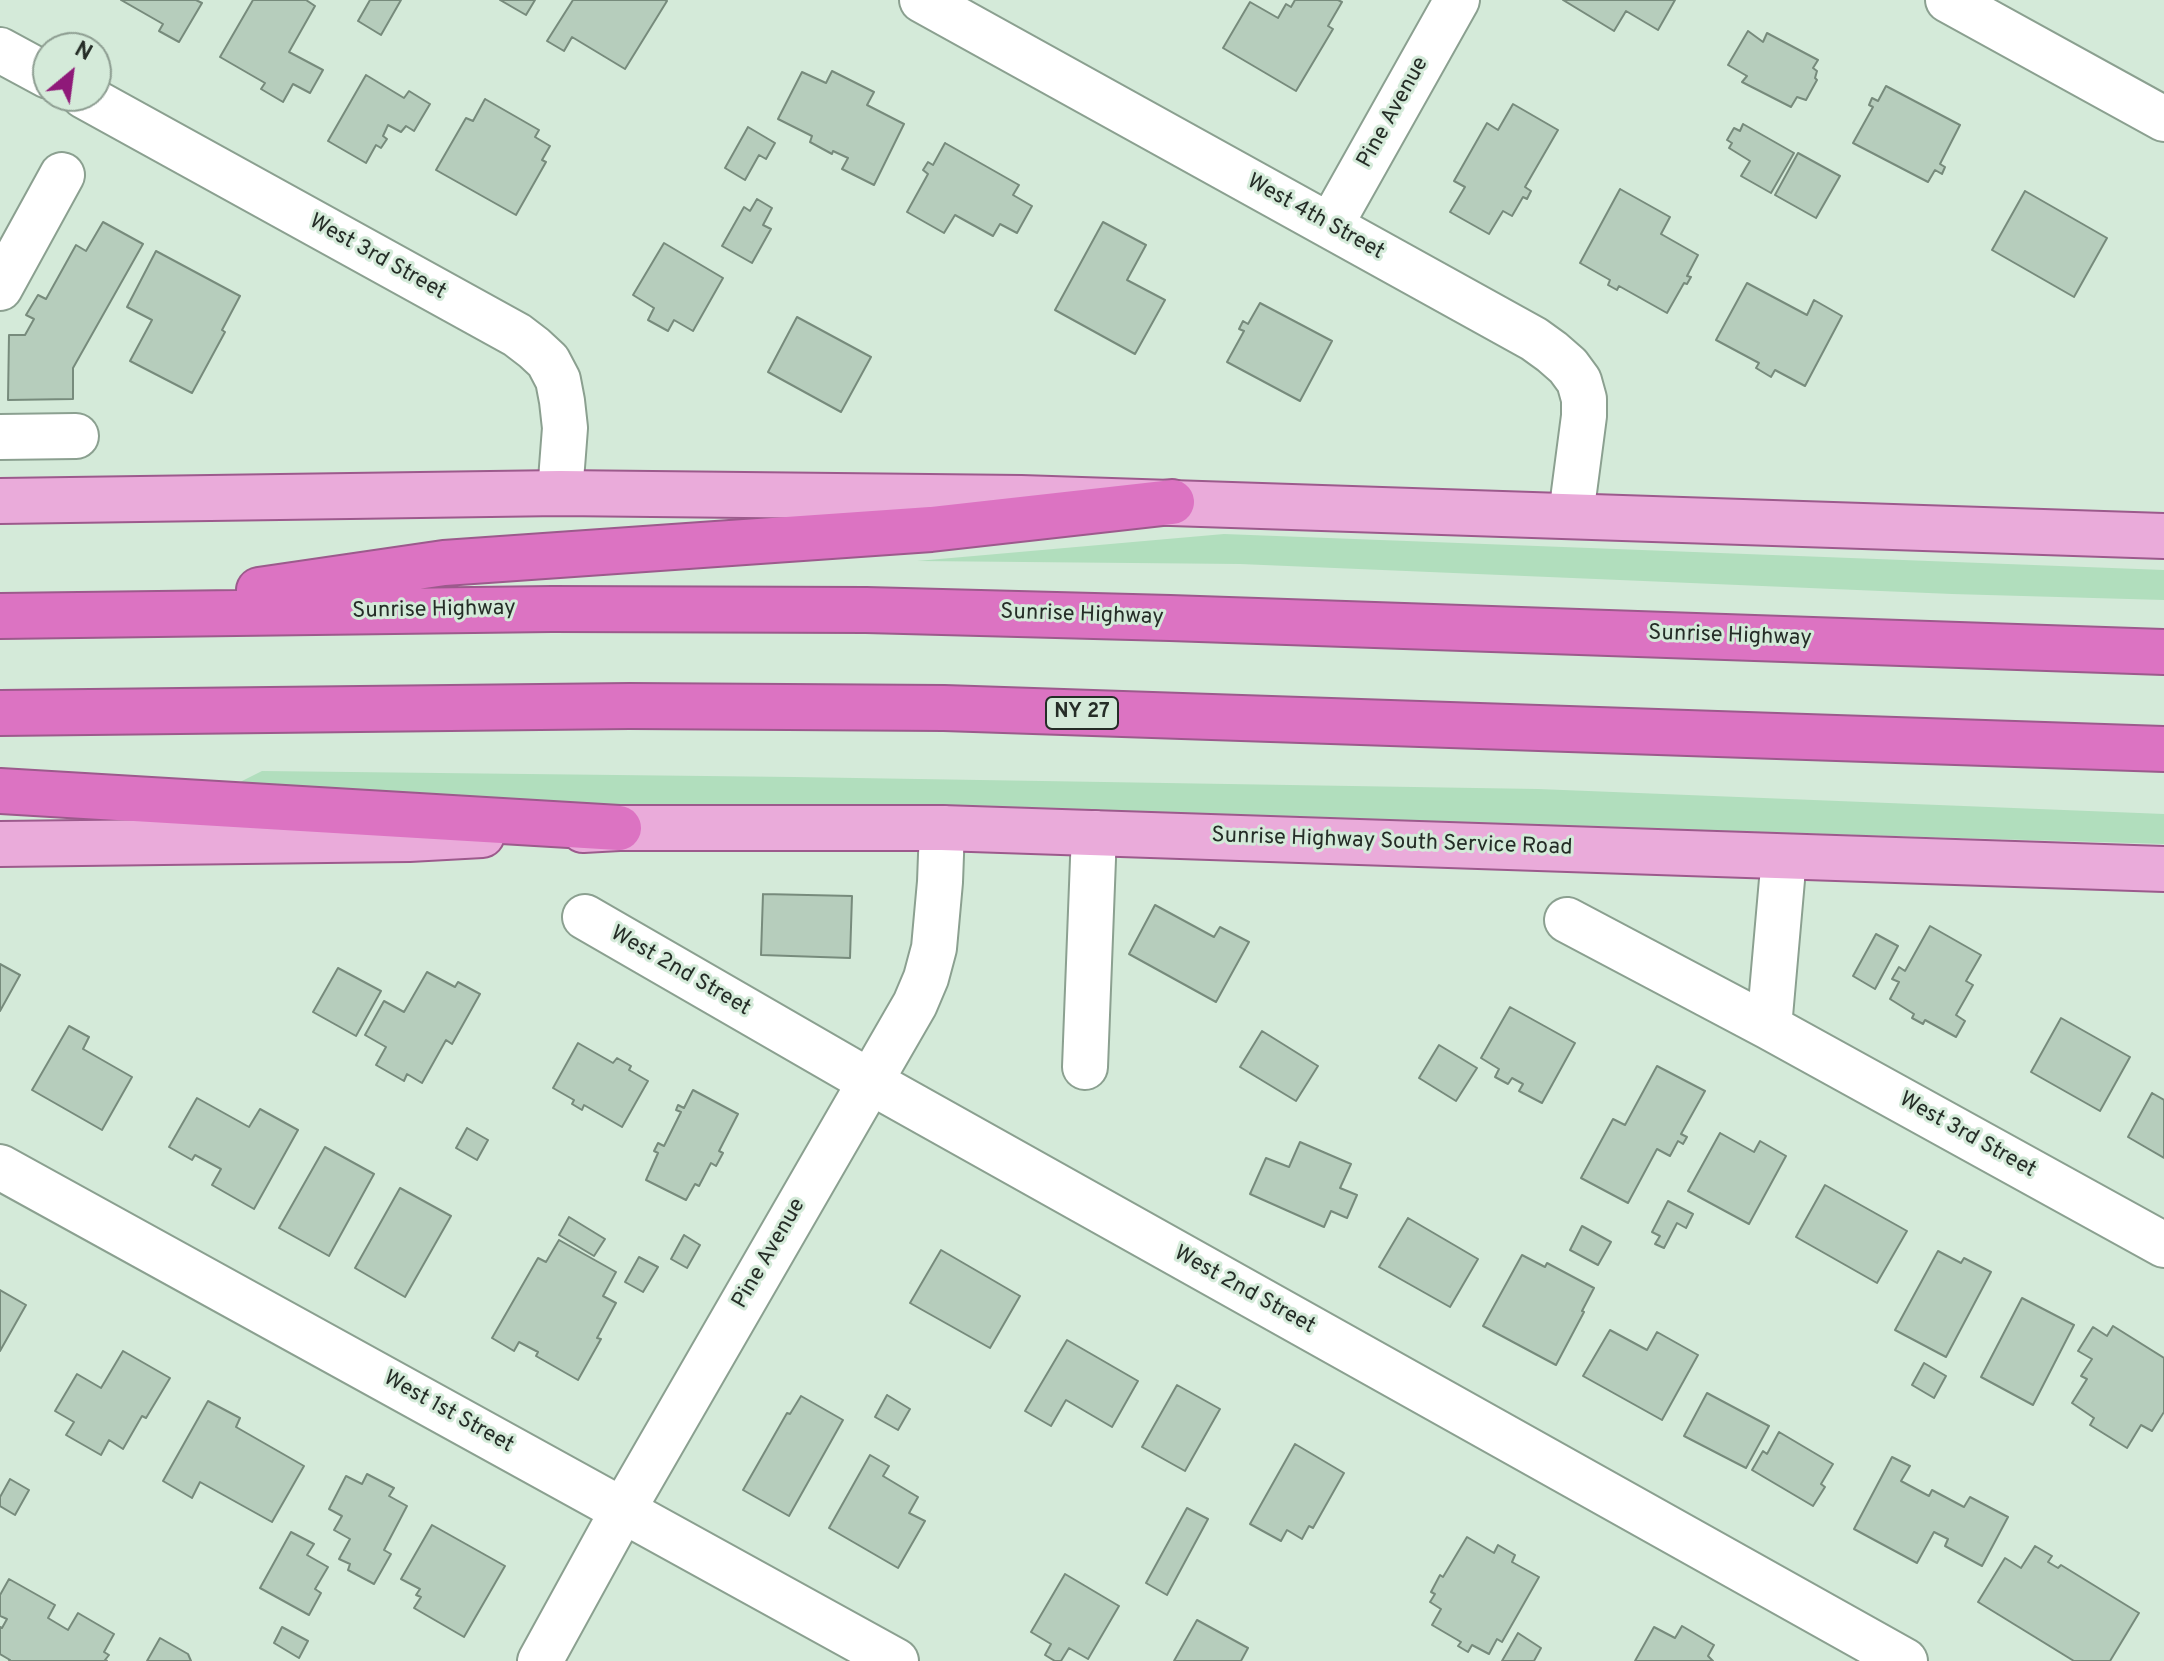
<!DOCTYPE html>
<html>
<head>
<meta charset="utf-8">
<style>
  body { margin:0 }
  #map { position:relative; width:2164px; height:1661px; overflow:hidden; background:#d4ead9; font-family:Overpass,sans-serif }
  canvas { display:block }
  .north { position:absolute; left:32px; top:32px; width:80px; height:80px; box-sizing:border-box; background:#d4ead9; border:2px solid #8e9e92; border-radius:50%; rotate:29deg; font-size:22px; font-weight:700; line-height:32px; text-align:center; color:#252d27 }
  .north::after { content:''; display:block; margin:auto; width:28px; height:36px; background:#8f1979; clip-path:polygon(50% 0,100% 100%,50% 72%,0 100%) }
</style>
</head>
<body>
<div id="map">
<canvas width="2164" height="1661"></canvas>
<div class="north">N</div>
</div>
<script>
const c = document.querySelector('canvas').getContext('2d');
c.lineJoin = 'round';
function fillPath(path, color) {
  c.fillStyle = color;
  c.fill(path, 'evenodd');
}
function poly(rows) {
  const path = new Path2D();
  for (const r of rows) {
    path.moveTo(r[0], r[1]);
    for (let i = 2; i < r.length; i += 2) path.lineTo(r[i], r[i + 1]);
  }
  return path;
}
function stroke(path, color, width, dash) {
  c.strokeStyle = color;
  c.lineWidth = width;
  c.lineCap = dash ? 'butt' : 'round';
  c.setLineDash(dash || []);
  c.stroke(path);
}
function drawText(font, color, halo, rows, align = 'center') {
  c.font = font + ' Overpass,sans-serif';
  c.lineWidth = 6;
  c.setLineDash([]);
  c.textBaseline = 'middle';
  c.strokeStyle = halo;
  c.fillStyle = color;
  for (const [text, x, y, turn = 0] of rows) {
    c.save();
    c.translate(x, y);
    c.rotate((+turn || 0) * Math.PI / 180);
    c.textAlign = isNaN(turn) ? turn : align;
    if (halo) c.strokeText(text, 0, 0);
    c.fillText(text, 0, 0);
    c.restore();
  }
}
const green = poly([
  [1224,534,2164,570,2164,600,1952,594,1240,564,917,561],
  [262,771,794,777,1538,789,2164,814,2164,844,1452,823,445,808,228,788]
]);
const building = poly([
  [121,0,196,0,202,3,179,42,159,31,163,24,121,0],
  [253,0,306,0,315,6,289,52,323,70,310,93,293,84,283,102,261,89,265,83,220,57,253,0],
  [370,0,401,0,381,35,358,21,370,0],
  [500,0,535,0,526,15,500,0],
  [573,0,665,0,667,1,625,69,572,37,564,51,547,41,573,0],
  [1295,0,1338,0,1342,2,1328,26,1333,29,1296,91,1223,48,1250,2,1278,18,1286,4,1291,7,1295,0],
  [1563,0,1675,0,1658,30,1626,11,1614,31,1563,0],
  [1748,31,1763,42,1767,33,1818,60,1813,68,1817,71,1815,78,1817,80,1806,100,1797,97,1791,107,1742,82,1747,76,1728,65,1748,31],
  [832,71,874,92,867,105,904,124,874,185,842,169,848,158,833,151,832,154,810,142,812,136,778,119,802,72,826,83,832,71],
  [366,75,404,98,409,91,430,104,414,131,406,126,401,132,388,125,383,136,387,139,381,148,376,145,366,163,328,141,366,75],
  [1886,86,1960,125,1940,164,1945,167,1942,174,1935,170,1928,182,1853,143,1873,107,1869,105,1872,98,1878,101,1886,86],
  [485,99,539,130,535,137,550,146,542,160,546,162,516,215,436,170,466,118,473,121,485,99],
  [1513,104,1558,130,1525,187,1531,191,1527,199,1523,197,1512,216,1503,211,1489,234,1450,212,1465,187,1454,181,1487,123,1498,130,1513,104],
  [1743,124,1794,153,1771,193,1741,176,1750,161,1729,148,1732,143,1727,140,1734,128,1740,131,1743,124],
  [748,127,775,143,766,159,759,155,745,180,725,168,748,127],
  [945,143,1019,185,1013,195,1032,206,1017,233,1000,224,993,236,955,215,944,233,907,212,928,174,923,170,928,162,933,165,945,143],
  [1798,153,1840,176,1816,218,1775,195,1798,153],
  [1620,189,1670,217,1661,234,1698,255,1687,276,1691,277,1687,284,1684,283,1667,313,1619,286,1617,290,1608,285,1610,280,1580,263,1620,189],
  [2025,191,2107,238,2074,297,1992,250,2025,191],
  [757,199,772,208,763,225,771,229,752,263,722,246,744,207,750,211,757,199],
  [103,222,143,244,73,368,73,399,8,400,9,335,25,335,34,319,26,315,38,295,46,299,76,245,86,251,103,222],
  [1103,222,1146,245,1127,280,1165,300,1135,354,1055,310,1103,222],
  [664,243,723,278,693,331,674,320,668,331,648,320,654,308,633,295,664,243],
  [156,251,240,296,222,330,225,332,192,393,130,361,152,320,127,307,156,251],
  [1747,283,1807,315,1814,300,1842,316,1805,386,1775,370,1771,377,1756,368,1759,363,1716,340,1747,283],
  [1260,303,1332,341,1300,401,1227,362,1244,331,1239,329,1243,321,1248,324,1260,303],
  [797,317,871,357,841,412,768,372,797,317],
  [763,894,852,896,850,958,761,955,763,894],
  [1155,905,1214,937,1220,927,1249,942,1216,1002,1129,954,1155,905],
  [1930,926,1981,955,1966,981,1973,985,1956,1015,1965,1021,1956,1037,1925,1020,1923,1024,1912,1018,1914,1014,1890,999,1899,982,1892,979,1899,967,1905,971,1930,926],
  [1876,934,1898,946,1875,989,1853,976,1876,934],
  [0,964,20,975,0,1011,0,964],
  [338,968,381,991,356,1036,313,1012,338,968],
  [427,972,455,987,458,982,480,994,452,1044,446,1040,422,1083,407,1074,404,1081,376,1065,386,1047,365,1035,384,1001,404,1012,427,972],
  [1510,1007,1575,1043,1542,1103,1519,1091,1523,1084,1512,1078,1508,1084,1495,1077,1499,1069,1481,1058,1510,1007],
  [2061,1018,2130,1057,2100,1111,2031,1072,2061,1018],
  [69,1026,89,1037,83,1049,132,1077,102,1130,32,1090,69,1026],
  [1262,1031,1318,1066,1296,1101,1240,1067,1262,1031],
  [578,1043,613,1063,617,1058,631,1066,629,1070,648,1081,622,1127,584,1105,582,1110,572,1104,574,1100,553,1088,578,1043],
  [1439,1045,1477,1068,1456,1101,1419,1078,1439,1045],
  [1657,1066,1705,1091,1681,1134,1687,1137,1683,1144,1678,1141,1670,1156,1657,1149,1628,1203,1581,1178,1613,1119,1625,1125,1657,1066],
  [693,1090,738,1114,719,1151,723,1153,716,1166,711,1163,699,1186,695,1184,686,1200,646,1180,658,1153,654,1151,658,1143,664,1146,681,1112,676,1110,678,1105,684,1108,693,1090],
  [2152,1093,2164,1100,2164,1158,2128,1137,2152,1093],
  [197,1098,249,1127,260,1109,298,1130,254,1209,212,1185,221,1169,195,1155,192,1160,169,1147,197,1098],
  [467,1128,488,1140,477,1160,456,1148,467,1128],
  [1720,1133,1754,1152,1760,1141,1786,1156,1749,1224,1688,1191,1720,1133],
  [1300,1142,1351,1164,1340,1188,1357,1195,1347,1218,1331,1211,1324,1227,1250,1194,1266,1158,1289,1167,1300,1142],
  [325,1147,374,1174,329,1256,279,1228,325,1147],
  [1825,1185,1907,1231,1877,1283,1796,1237,1825,1185],
  [400,1188,451,1216,405,1297,355,1268,400,1188],
  [1668,1201,1693,1214,1686,1228,1677,1223,1664,1248,1655,1244,1660,1236,1652,1232,1668,1201],
  [569,1217,605,1239,594,1256,559,1235,569,1217],
  [1408,1218,1478,1259,1450,1307,1379,1267,1408,1218],
  [1582,1226,1611,1242,1598,1265,1570,1250,1582,1226],
  [684,1235,700,1245,687,1268,671,1259,684,1235],
  [559,1240,616,1272,603,1296,616,1303,597,1338,601,1339,578,1380,536,1356,538,1352,519,1342,514,1351,492,1338,538,1258,546,1262,559,1240],
  [941,1250,1020,1296,990,1348,910,1303,941,1250],
  [1938,1251,1961,1263,1964,1258,1991,1272,1946,1357,1895,1330,1938,1251],
  [1522,1255,1545,1267,1547,1263,1594,1288,1582,1311,1584,1312,1556,1365,1483,1326,1522,1255],
  [639,1257,658,1267,643,1292,625,1282,639,1257],
  [0,1290,26,1305,0,1351,0,1290],
  [2022,1298,2074,1325,2033,1405,1981,1377,2022,1298],
  [2113,1326,2164,1358,2164,1412,2152,1431,2141,1425,2127,1448,2090,1425,2094,1418,2072,1403,2087,1379,2081,1376,2092,1359,2078,1351,2093,1327,2107,1336,2113,1326],
  [1610,1330,1647,1350,1657,1332,1698,1355,1662,1420,1583,1376,1610,1330],
  [1067,1340,1138,1381,1112,1427,1066,1400,1051,1426,1025,1411,1067,1340],
  [123,1351,170,1378,146,1418,142,1416,123,1449,109,1440,101,1455,66,1435,74,1422,55,1411,77,1374,101,1388,123,1351],
  [1924,1363,1946,1376,1934,1398,1912,1385,1924,1363],
  [1177,1385,1220,1409,1185,1471,1142,1447,1177,1385],
  [1707,1393,1769,1426,1746,1468,1684,1436,1707,1393],
  [887,1395,910,1409,898,1430,875,1417,887,1395],
  [801,1396,843,1420,789,1516,743,1490,787,1413,790,1414,801,1396],
  [208,1401,240,1418,236,1427,304,1466,272,1522,200,1482,192,1498,163,1481,208,1401],
  [1779,1432,1833,1464,1821,1484,1825,1487,1813,1506,1752,1470,1763,1451,1767,1454,1779,1432],
  [1295,1444,1344,1473,1313,1528,1309,1526,1302,1539,1287,1530,1281,1541,1250,1524,1295,1444],
  [870,1455,889,1466,883,1476,918,1497,909,1513,925,1521,898,1568,829,1528,870,1455],
  [1892,1457,1910,1466,1901,1481,1929,1496,1932,1490,1964,1507,1970,1497,2008,1517,1982,1566,1945,1546,1948,1539,1934,1532,1917,1563,1854,1529,1892,1457],
  [367,1474,394,1488,389,1496,407,1506,384,1550,391,1554,374,1584,348,1570,350,1564,339,1559,350,1539,334,1530,342,1516,329,1509,346,1476,362,1484,367,1474],
  [10,1479,29,1490,15,1515,0,1506,0,1497,10,1479],
  [1187,1508,1208,1519,1167,1595,1146,1583,1187,1508],
  [432,1525,505,1566,464,1637,414,1608,421,1597,416,1595,420,1589,401,1579,432,1525],
  [291,1532,314,1544,307,1555,328,1567,315,1589,321,1593,309,1615,260,1588,291,1532],
  [1467,1537,1494,1553,1498,1545,1515,1555,1512,1562,1539,1577,1502,1642,1497,1639,1489,1654,1472,1645,1468,1652,1458,1646,1461,1642,1432,1625,1441,1609,1430,1602,1435,1594,1431,1592,1440,1575,1443,1577,1467,1537],
  [2035,1546,2052,1556,2048,1562,2058,1568,2061,1565,2139,1613,2110,1661,2074,1661,1978,1602,2005,1558,2021,1568,2035,1546],
  [1065,1574,1119,1606,1088,1659,1069,1648,1061,1661,1055,1661,1045,1655,1051,1644,1031,1632,1065,1574],
  [9,1579,55,1605,48,1618,68,1630,78,1613,114,1634,104,1652,109,1655,105,1660,107,1661,9,1661,10,1660,0,1654,0,1627,2,1628,7,1619,0,1616,0,1595,9,1579],
  [1197,1620,1248,1648,1241,1661,1174,1661,1197,1620],
  [1682,1626,1714,1645,1708,1656,1713,1661,1635,1661,1654,1627,1675,1638,1682,1626],
  [282,1627,308,1641,299,1658,274,1643,282,1627],
  [1518,1633,1541,1648,1534,1661,1502,1661,1518,1633],
  [160,1638,188,1654,191,1661,147,1661,160,1638]
]);
const minor = poly([
  [922,0,1534,339,1552,352,1568,366,1579,381,1584,399,1584,416,1571,515],
  [1948,0,2164,119],
  [0,50,48,76],
  [84,96,517,335,534,348,548,361,558,380,562,401,565,428,560,493],
  [1330,226,1457,0],
  [0,288,62,175],
  [0,437,76,436],
  [585,917,869,1081,1905,1661],
  [1567,920,1769,1027,2164,1245],
  [1769,1027,1784,857],
  [1085,1067,1094,833],
  [0,1167,896,1661],
  [540,1661,623,1510,915,1004,926,978,934,948,940,882,942,828]
]);
const major = poly([
  [0,501,560,493,1021,498,2164,536],
  [583,830,619,828,942,828,2164,869],
  [0,844,409,839,482,835]
]);
const highway = poly([
  [259,590,444,563,931,529,1172,502],
  [0,616,552,609,866,610,1170,618,2164,652],
  [0,713,630,706,944,708,2164,749],
  [0,791,619,828]
]);
const shields = [
  [1082,713,72]
];
const shieldNames = [
  ["NY 27",1082,713]
];
const streetNames = [
  ["Pine Avenue",1394,113,-61],
  ["West 4th Street",1315,218,29],
  ["West 3rd Street",377,258,29],
  ["Sunrise Highway",434,611,-1],
  ["Sunrise Highway",1082,616,2],
  ["Sunrise Highway",1730,637,2],
  ["Sunrise Highway South Service Road",1392,843,2],
  ["West 2nd Street",680,972,30],
  ["West 3rd Street",1967,1136,29],
  ["Pine Avenue",770,1254,-60],
  ["West 2nd Street",1244,1291,29],
  ["West 1st Street",448,1413,29]
];
fillPath(green, '#b1debd');
fillPath(building, '#b6cdbc');
stroke(building, '#778b7c', 2);
stroke(minor, '#8ba090', 48);
stroke(major, '#9c5a8c', 48);
stroke(highway, '#9c5a8c', 48);
stroke(minor, '#fff', 44);
stroke(major, '#eaabda', 44);
stroke(highway, '#dc73c2', 44);
for (const [x, y, w] of shields) {
  const box = new Path2D();
  box.roundRect(x - w / 2, y - 16, w, 32, 6);
  c.fillStyle = '#d4ead9';
  c.fill(box);
  stroke(box, '#252d27', 2);
}
drawText('bold 20px', '#252d27', null, shieldNames);
drawText('22px', '#252d27', '#d4ead9', streetNames);
</script>
</body>
</html>
